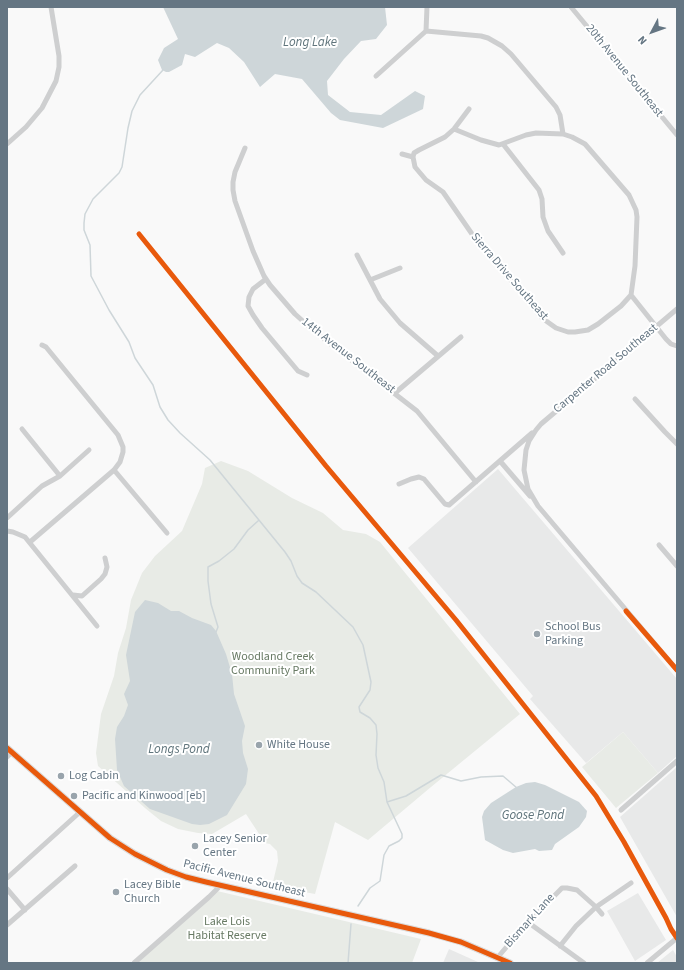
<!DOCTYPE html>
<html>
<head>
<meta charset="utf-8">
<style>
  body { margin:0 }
  #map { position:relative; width:684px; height:970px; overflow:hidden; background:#f9f9f9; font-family:"Source Sans 3",sans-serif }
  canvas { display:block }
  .frame { position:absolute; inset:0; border:8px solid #657683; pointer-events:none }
  .north { position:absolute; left:632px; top:12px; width:40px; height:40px; -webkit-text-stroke:3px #fff; paint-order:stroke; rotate:229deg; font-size:11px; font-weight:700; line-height:16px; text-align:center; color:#657683 }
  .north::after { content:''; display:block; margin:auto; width:14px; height:18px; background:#657683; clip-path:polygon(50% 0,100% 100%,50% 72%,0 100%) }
</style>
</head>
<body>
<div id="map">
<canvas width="684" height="970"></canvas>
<div class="frame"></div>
<div class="north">N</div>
</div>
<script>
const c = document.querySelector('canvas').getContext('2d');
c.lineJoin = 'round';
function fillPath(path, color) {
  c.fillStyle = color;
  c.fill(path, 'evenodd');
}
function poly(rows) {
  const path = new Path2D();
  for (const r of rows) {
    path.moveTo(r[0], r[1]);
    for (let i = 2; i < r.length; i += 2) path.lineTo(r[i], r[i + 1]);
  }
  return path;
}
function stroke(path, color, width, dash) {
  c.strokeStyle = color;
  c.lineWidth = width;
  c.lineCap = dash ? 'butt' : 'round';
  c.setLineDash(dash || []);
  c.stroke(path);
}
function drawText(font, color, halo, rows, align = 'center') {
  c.font = font + ' "Source Sans 3",sans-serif';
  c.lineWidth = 4;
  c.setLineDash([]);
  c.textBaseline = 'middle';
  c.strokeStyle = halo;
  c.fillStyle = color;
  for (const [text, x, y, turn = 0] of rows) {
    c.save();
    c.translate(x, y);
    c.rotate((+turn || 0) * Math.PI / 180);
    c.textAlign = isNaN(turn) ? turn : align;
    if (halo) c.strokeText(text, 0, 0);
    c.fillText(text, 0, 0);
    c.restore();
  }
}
const built = poly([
  [498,469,677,679,677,756,658,773,623,732,586,763,530,699,533,696,408,548],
  [677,767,677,917,620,817],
  [638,893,666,940,635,961,607,911],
  [449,949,478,962,481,963,443,963],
  [673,950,677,957,677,963,657,963]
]);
const green = poly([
  [221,461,248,471,292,498,323,513,343,530,366,534,380,542,520,714,431,787,368,840,335,822,315,894,272,886,278,861,277,851,270,844,265,843,246,814,212,834,198,833,178,829,161,821,145,808,98,766,96,753,101,714,114,676,118,653,126,628,131,600,142,573,155,556,182,531,202,484,205,468],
  [623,732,658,773,616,808,582,767],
  [217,891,349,922,421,939,412,963,136,963]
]);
const water = poly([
  [163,7,385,7,387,25,376,39,361,41,344,59,327,81,328,95,350,112,381,115,415,91,425,96,423,109,383,128,340,120,331,113,302,79,275,74,260,87,244,62,229,48,217,43,195,57,185,54,182,65,169,72,166,72,162,70,158,60,164,48,178,39],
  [145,600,158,603,171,611,179,611,192,618,211,625,216,631,226,654,232,674,234,694,245,726,242,741,243,753,248,769,246,784,227,815,209,824,200,825,192,824,150,809,124,786,117,770,115,739,117,727,124,716,128,705,124,694,130,681,126,655,135,612],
  [535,782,545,785,579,802,587,811,586,817,579,827,555,844,552,850,539,851,535,849,513,853,503,850,485,840,482,817,484,811,491,803,516,787,526,783]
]);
const stream = poly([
  [163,70,140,95,132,111,128,128,122,167,119,173,93,199,85,214,84,223,84,230,90,245,91,276,109,310,129,342,135,358,153,385,160,407,168,420,180,433,210,460,285,552,291,561,297,576,302,583,316,592,353,627,363,645,371,682,370,690,359,707,360,712,370,718,376,725,377,734,376,755,378,768,384,782,387,802,402,834,402,838,399,841,389,846,384,855,380,881,370,888,358,906],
  [216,632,218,627,211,604,208,581,208,567,219,561,234,549,248,530,258,521],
  [387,802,406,796,441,775,461,781,481,777,503,776,517,788],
  [348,963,351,924]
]);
const minor = poly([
  [571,7,677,135],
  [426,31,481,36,488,38,502,46,511,54,556,107,560,115,563,134,572,137,585,144,629,195,636,210,637,217,635,266,631,295],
  [426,31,427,7],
  [376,76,426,31],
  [454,129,481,140,499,145,526,135,536,133,563,134],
  [7,144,26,127,42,108,56,81,59,67,59,56,51,7],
  [503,144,539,190,542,199,543,217,548,231,563,253],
  [245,148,235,172,233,182,233,190,235,201,253,251,264,276,270,285,295,314,315,332,417,411,476,482],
  [402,154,413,157],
  [413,157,415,167,426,180,443,192,472,234,542,318,556,328,568,332,575,332,588,330,598,324,621,306,631,295],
  [413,157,414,153,419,150,445,137,454,129,469,109],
  [357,255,380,299,400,323,438,356],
  [266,279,253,289,249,297,248,306,253,315,262,328,298,371,307,375],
  [370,280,400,268],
  [631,295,666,339,671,344,677,346],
  [677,309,541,424,536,430,529,441,526,450,524,470,528,489,538,506,677,670],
  [395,393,461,337],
  [635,399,665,432,677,444],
  [22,429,60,476],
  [500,461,530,496],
  [114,470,167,533],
  [399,484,411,479,419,477,424,479,445,504,449,505,532,433],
  [7,518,42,486,60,476,89,450],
  [7,531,13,532,25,537,97,626],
  [30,542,114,470,120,462,123,452,123,447,118,435,46,347,42,345],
  [659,545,677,566],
  [73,595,82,596,101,579,105,574,107,567,105,558],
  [7,757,12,752],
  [621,810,677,761],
  [7,878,80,812],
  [7,889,25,910],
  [529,923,584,963],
  [7,925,75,866],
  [560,946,576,926,596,907,631,883],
  [498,957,520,931,562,888,567,888,577,890,596,907,602,914],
  [134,963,209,897,221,885],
  [647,963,677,938]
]);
const major = poly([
  [7,748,110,838,135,854,167,870,186,877,206,882,429,933,461,942,510,963]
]);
const cycleway = poly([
  [139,234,326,466,456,620,596,796,624,842,666,918,671,929,677,938],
  [626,611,677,670],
  [7,748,110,838,135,854,167,870,186,877,206,882,429,933,461,942,510,963]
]);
const markers = [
  [537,634,4,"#99a4ac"],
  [259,745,4,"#99a4ac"],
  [61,776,4,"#99a4ac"],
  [74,796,4,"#99a4ac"],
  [195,846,4,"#99a4ac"],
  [116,892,4,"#99a4ac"]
];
const streetNames = [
  ["20th Avenue Southeast",624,71,51],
  ["Sierra Drive Southeast",509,277,49],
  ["14th Avenue Southeast",348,356,38],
  ["Carpenter Road Southeast",606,369,-40],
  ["Pacific Avenue Southeast",244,879,14],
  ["Bismark Lane",530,921,-48]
];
const poiNames = [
  ["School Bus",545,627],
  ["Parking",545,641],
  ["White House",267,745],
  ["Log Cabin",69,776],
  ["Pacific and Kinwood [eb]",82,796],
  ["Lacey Senior",203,839],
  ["Center",203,853],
  ["Lacey Bible",124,885],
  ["Church",124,899]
];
const parkNames = [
  ["Woodland Creek",273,657],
  ["Community Park",273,671],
  ["Lake Lois",227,922],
  ["Habitat Reserve",227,936]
];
const waterNames = [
  ["Long Lake",310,43],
  ["Longs Pond",179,750],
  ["Goose Pond",533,816]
];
fillPath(built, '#e8e9e9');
fillPath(green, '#e8ebe6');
fillPath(water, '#ced6d9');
stroke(stream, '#ced6d9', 1.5);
stroke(major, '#d5d6d7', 7);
stroke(minor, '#cecfd0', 5);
stroke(major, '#e1e2e2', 6);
stroke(cycleway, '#e8590c', 5);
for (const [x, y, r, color] of markers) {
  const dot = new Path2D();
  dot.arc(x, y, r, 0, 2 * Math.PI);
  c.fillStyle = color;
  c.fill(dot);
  stroke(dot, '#fff', 1.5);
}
drawText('12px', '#657683', '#fff', streetNames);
drawText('12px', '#657683', '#fff', poiNames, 'left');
drawText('12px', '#687a64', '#fff', parkNames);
drawText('italic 13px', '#60757c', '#fff', waterNames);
</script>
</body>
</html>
